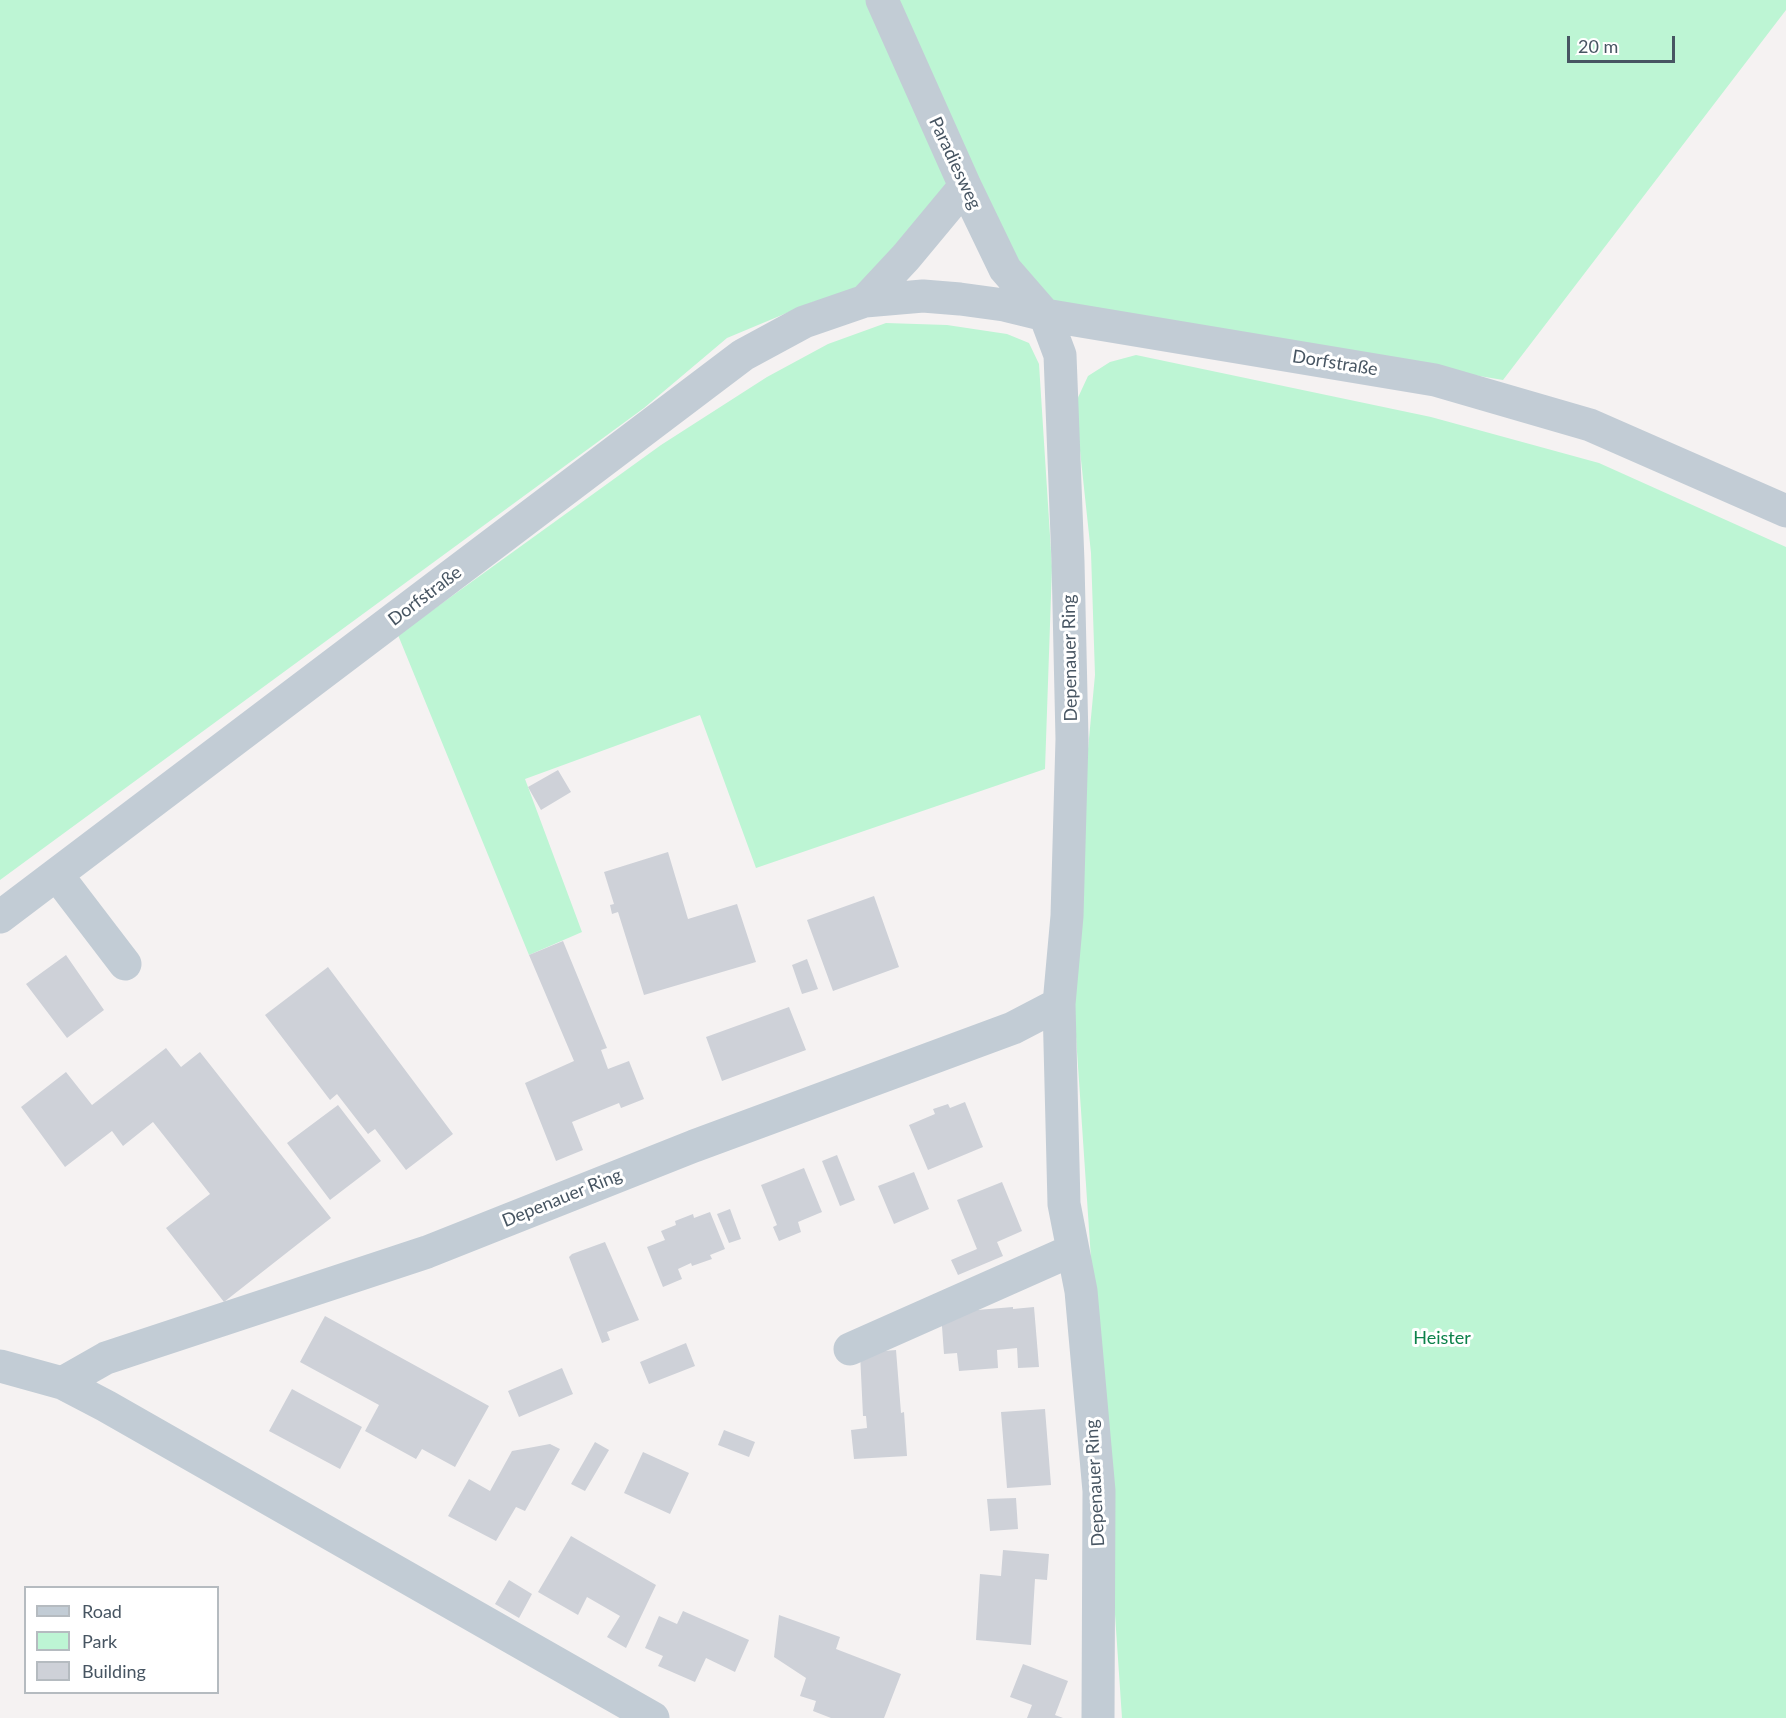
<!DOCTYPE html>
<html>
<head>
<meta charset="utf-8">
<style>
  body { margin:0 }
  #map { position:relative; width:1786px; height:1718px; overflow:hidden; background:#f5f2f2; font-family:Lato,sans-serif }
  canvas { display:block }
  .legend { position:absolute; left:24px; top:1586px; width:195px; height:108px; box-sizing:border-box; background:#fff; border:2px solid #b5bbc0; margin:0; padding:8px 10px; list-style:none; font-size:18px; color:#475562 }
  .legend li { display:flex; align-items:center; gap:12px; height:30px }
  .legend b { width:30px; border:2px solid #b5bbc0 }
  .scale { position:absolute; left:1567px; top:36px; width:108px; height:27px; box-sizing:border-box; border:3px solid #475562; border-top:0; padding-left:8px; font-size:18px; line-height:21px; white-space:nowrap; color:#475562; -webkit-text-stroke:4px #fff; paint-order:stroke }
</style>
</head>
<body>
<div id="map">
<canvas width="1786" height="1718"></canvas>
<ul class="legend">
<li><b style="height:8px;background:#c2ccd5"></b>Road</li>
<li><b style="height:16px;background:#bdf5d4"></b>Park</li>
<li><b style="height:16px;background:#ced1d8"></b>Building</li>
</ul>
<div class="scale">20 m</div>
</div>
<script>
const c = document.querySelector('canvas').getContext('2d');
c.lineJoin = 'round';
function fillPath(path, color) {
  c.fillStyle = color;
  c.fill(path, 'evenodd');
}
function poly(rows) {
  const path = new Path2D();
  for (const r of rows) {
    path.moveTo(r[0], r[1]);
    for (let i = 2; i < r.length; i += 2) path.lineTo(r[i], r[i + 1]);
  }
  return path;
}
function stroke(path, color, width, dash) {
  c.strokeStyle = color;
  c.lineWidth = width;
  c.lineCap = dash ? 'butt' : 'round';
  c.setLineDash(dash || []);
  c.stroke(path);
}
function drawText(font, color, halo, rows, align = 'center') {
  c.font = font + ' Lato,sans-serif';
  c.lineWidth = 6;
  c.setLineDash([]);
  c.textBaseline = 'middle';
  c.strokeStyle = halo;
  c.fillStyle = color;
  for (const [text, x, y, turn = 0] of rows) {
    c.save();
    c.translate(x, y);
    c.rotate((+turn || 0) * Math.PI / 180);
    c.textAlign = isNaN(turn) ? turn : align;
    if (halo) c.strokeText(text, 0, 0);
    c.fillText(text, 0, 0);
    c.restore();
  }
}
const green = poly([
  [0,0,870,0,952,183,857,290,813,302,727,338,644,408,0,880],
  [894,0,1786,0,1786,10,1503,380,1053,304,1023,269,979,189],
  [886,323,947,325,1007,334,1029,343,1039,364,1052,567,1045,769,756,868,700,715,525,779,582,932,529,955,398,635,661,445,767,377,828,344],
  [1136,355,1431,417,1599,463,1786,547,1786,1718,1122,1718,1074,1007,1081,823,1095,675,1091,553,1075,404,1088,376,1110,362]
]);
const building = poly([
  [558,770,571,792,541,810,528,787],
  [668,852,688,919,737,904,756,962,644,995,618,912,612,914,610,905,614,904,604,872],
  [874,896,899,967,833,991,807,920],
  [563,941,607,1048,601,1050,608,1069,629,1061,644,1099,621,1108,619,1103,572,1122,583,1150,556,1161,525,1083,574,1061,529,955],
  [66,955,104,1010,67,1038,26,984],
  [807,959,818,989,802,994,792,965],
  [328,967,453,1134,406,1170,375,1129,368,1134,337,1094,330,1100,265,1015],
  [789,1007,806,1050,722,1081,706,1037],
  [166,1048,181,1067,200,1052,331,1218,224,1302,166,1228,210,1194,153,1122,123,1146,112,1131,65,1167,21,1107,66,1072,92,1105],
  [965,1102,983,1147,928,1170,909,1125,935,1114,933,1109,948,1104,950,1108],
  [338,1105,381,1161,330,1200,287,1143],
  [837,1155,855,1200,840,1206,822,1161],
  [804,1168,822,1212,798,1222,801,1232,779,1241,773,1227,777,1225,761,1185],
  [914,1172,929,1209,894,1224,878,1186],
  [1002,1182,1022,1231,997,1242,1003,1256,958,1275,951,1260,977,1249,957,1200],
  [730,1209,741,1239,729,1243,717,1214],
  [710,1212,725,1249,710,1255,712,1259,692,1266,691,1263,678,1269,682,1279,663,1287,647,1247,665,1240,661,1231,676,1225,675,1221,693,1214,694,1218],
  [605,1242,639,1320,607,1332,610,1340,602,1343,569,1257,572,1254],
  [1013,1307,1013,1309,1034,1307,1039,1367,1018,1368,1017,1348,997,1350,998,1368,959,1371,957,1353,944,1354,941,1313],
  [325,1316,489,1406,455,1467,422,1449,416,1459,365,1431,379,1405,300,1362],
  [686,1343,695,1366,649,1384,640,1362],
  [896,1350,901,1413,904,1412,907,1456,854,1459,851,1430,867,1428,866,1416,863,1416,860,1353],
  [562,1368,573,1394,519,1417,508,1391],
  [292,1389,362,1427,340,1469,269,1431],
  [1045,1409,1051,1485,1007,1488,1001,1412],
  [724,1430,755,1442,749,1457,718,1445],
  [595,1442,609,1450,585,1491,571,1484],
  [550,1444,560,1449,525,1511,516,1507,496,1541,448,1516,469,1479,490,1491,512,1451],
  [643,1452,689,1473,670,1514,624,1493],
  [1016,1498,1018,1529,990,1531,987,1499],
  [571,1536,656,1585,626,1648,607,1637,620,1616,587,1597,578,1615,538,1592],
  [1003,1550,1049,1554,1047,1580,1035,1579,1031,1645,976,1640,980,1574,1001,1576],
  [509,1580,532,1594,519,1618,495,1604],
  [683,1611,749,1640,735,1672,706,1658,695,1682,658,1666,663,1656,645,1648,659,1616,677,1624],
  [779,1615,840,1637,836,1649,901,1674,884,1718,831,1718,813,1711,816,1701,800,1696,806,1678,774,1657],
  [1023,1664,1068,1681,1055,1715,1063,1718,1027,1718,1032,1705,1010,1697]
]);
const minor = poly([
  [882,0,965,186,1005,269,1045,315,1060,355,1068,562,1072,739,1067,916,1059,1004,1064,1204,1081,1291,1099,1491,1098,1718],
  [865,301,906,257,965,186],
  [57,875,125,964],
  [0,917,743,355,804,322,865,301,923,296,960,299,1004,305,1045,315,1435,380,1590,425,1786,511],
  [850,1349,1073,1250],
  [0,1366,62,1383,106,1406,653,1718],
  [62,1383,106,1358,427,1252,694,1146,1013,1028,1059,1004]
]);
const streetNames = [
  ["Paradiesweg",955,163,65],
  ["Dorfstraße",1335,363,9],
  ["Dorfstraße",425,596,-37],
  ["Depenauer Ring",1070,658,-91],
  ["Depenauer Ring",562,1198,-22],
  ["Depenauer Ring",1095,1483,-93]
];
const parkNames = [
  ["Heister",1442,1338]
];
fillPath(green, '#bdf5d4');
fillPath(building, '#ced1d8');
stroke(minor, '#c2ccd5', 33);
drawText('18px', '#475562', '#fff', streetNames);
drawText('18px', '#0d824b', '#fff', parkNames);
</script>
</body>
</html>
